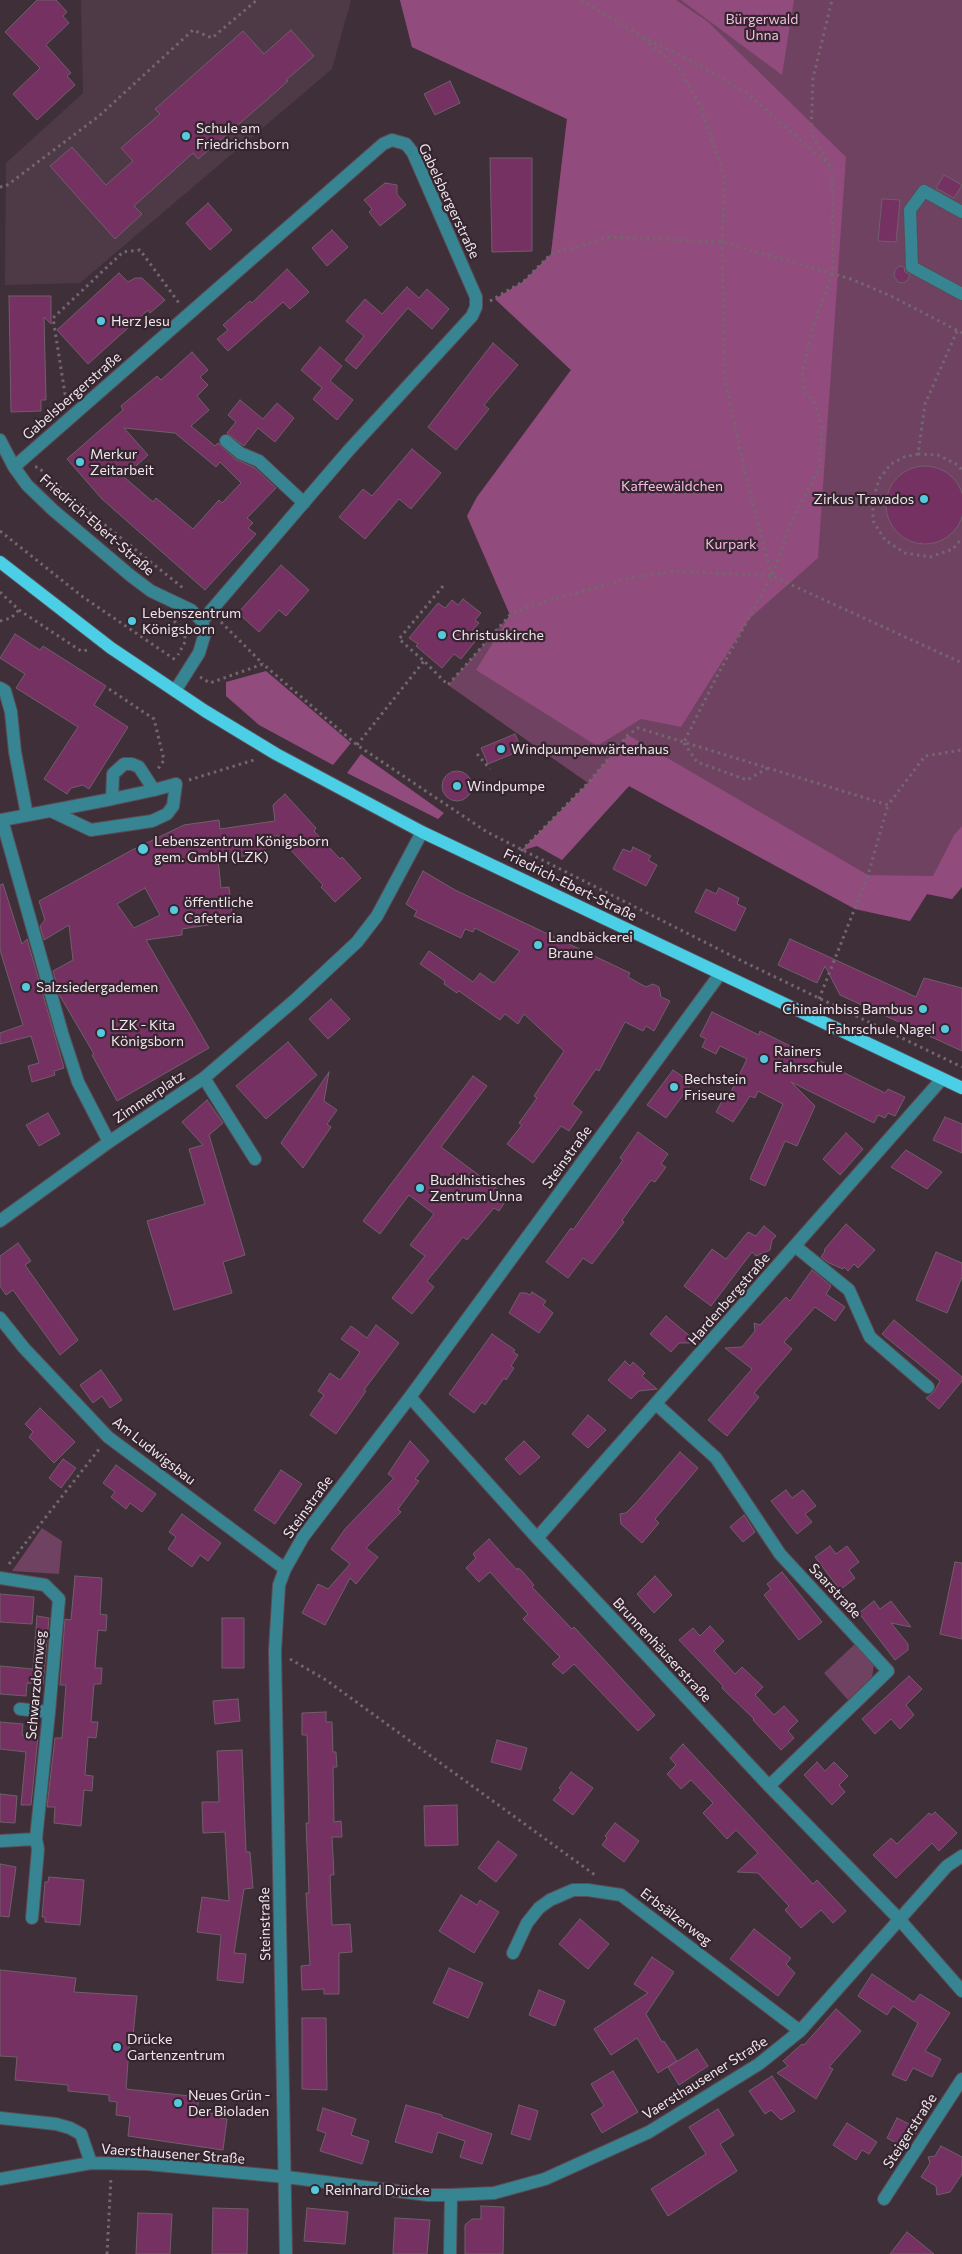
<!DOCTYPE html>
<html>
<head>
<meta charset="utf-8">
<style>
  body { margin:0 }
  canvas { display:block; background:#3f2f39 }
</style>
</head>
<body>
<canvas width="962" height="2254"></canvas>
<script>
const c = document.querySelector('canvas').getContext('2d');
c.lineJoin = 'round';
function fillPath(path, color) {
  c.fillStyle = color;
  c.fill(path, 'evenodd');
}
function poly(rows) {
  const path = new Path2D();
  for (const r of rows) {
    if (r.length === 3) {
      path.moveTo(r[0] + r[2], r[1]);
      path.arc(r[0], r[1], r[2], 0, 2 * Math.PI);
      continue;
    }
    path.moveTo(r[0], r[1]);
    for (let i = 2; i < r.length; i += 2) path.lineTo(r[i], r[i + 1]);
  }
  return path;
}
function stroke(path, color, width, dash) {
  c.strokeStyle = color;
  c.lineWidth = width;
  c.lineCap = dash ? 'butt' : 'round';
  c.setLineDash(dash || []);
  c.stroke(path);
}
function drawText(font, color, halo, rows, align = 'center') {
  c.font = font + ' Commissioner,sans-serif';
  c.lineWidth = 4.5;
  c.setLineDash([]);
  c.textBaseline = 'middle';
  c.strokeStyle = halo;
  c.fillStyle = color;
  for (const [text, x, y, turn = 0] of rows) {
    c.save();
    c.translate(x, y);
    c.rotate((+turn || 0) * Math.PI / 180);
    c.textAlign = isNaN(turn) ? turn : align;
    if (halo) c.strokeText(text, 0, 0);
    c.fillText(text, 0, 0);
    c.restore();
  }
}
const built = poly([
  [81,0,351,0,332,69,80,283,5,285,6,163,83,93]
]);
const green = poly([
  [400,0,962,0,962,887,952,899,927,894,910,921,855,909,629,786,562,860,537,846,588,783,448,685,510,615,467,516,477,497,571,370,495,299,524,281,551,254,567,119,412,47],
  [42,1528,62,1541,59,1574,12,1571],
  [856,1643,874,1665,872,1677,848,1700,824,1673]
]);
const forest = poly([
  [400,0,676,0,708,22,846,157,818,558,749,619,681,727,641,719,597,746,476,670,510,615,467,516,477,497,571,370,495,299,524,281,551,254,567,119,412,47],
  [681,0,794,0,782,75],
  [266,671,351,743,333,765,259,725,226,696,226,682],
  [628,735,868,875,933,876,954,835,962,826,962,887,952,899,927,894,910,921,855,909,629,786,562,860,537,846,521,851,588,783],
  [361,754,444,813,438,819,347,773]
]);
const building = poly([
  [37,0,56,0,67,12,63,16,69,23,46,45,71,73,67,76,75,85,37,120,13,94,40,68,5,32,37,0],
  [291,30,314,56,286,80,288,81,269,98,198,159,193,153,134,206,142,214,115,239,50,166,72,147,106,185,133,161,121,148,160,114,155,109,243,31,264,54,291,30],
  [450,81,460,103,435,115,424,94,450,81],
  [490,158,532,158,532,251,492,252,490,158],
  [944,175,962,185,954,198,936,188,944,175],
  [385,183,397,185,397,194,406,205,380,226,369,212,372,209,364,200,385,183],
  [882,199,900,200,896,242,878,241,882,199],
  [208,203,232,230,210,250,186,223,208,203],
  [332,230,348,247,327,266,312,248,332,230],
  [900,266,904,267,905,272,910,275,908,280,903,283,898,282,894,276,895,270,900,266],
  [287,269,309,292,290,309,283,302,228,351,217,339,228,330,223,325,250,301,252,303,287,269],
  [119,273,128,282,135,278,142,278,165,300,150,313,148,310,88,364,57,330,119,273],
  [407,287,419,298,427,289,449,309,432,329,408,308,356,369,345,360,364,336,346,321,365,299,382,314,407,287],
  [9,296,51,296,51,324,44,317,46,400,41,400,41,411,11,412,9,296],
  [493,343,518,365,484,405,489,409,456,450,428,427,493,343],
  [320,347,342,366,330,381,353,400,337,420,313,399,322,388,301,370,320,347],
  [192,352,208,370,200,377,208,385,197,396,209,410,191,426,215,446,218,443,235,459,255,468,276,488,247,518,253,523,248,528,256,534,205,590,102,499,67,459,123,410,121,406,157,376,161,380,192,352],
  [124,428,175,433,216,467,220,462,241,483,222,503,219,500,193,529,156,498,153,502,124,477,148,455,124,428],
  [240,400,263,419,277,403,294,418,275,442,258,428,244,446,227,433,236,422,228,415,240,400],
  [412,449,441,473,411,509,399,499,365,539,339,517,363,489,372,496,412,449],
  [925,505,39],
  [281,565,309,590,286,616,279,610,259,632,238,613,281,565],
  [463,599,481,613,475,620,479,623,470,633,477,639,461,659,454,654,442,668,416,646,418,644,409,638,438,603,445,608,452,600,458,605,463,599],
  [15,634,40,650,43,646,106,686,94,705,128,727,89,789,83,785,71,788,67,794,44,779,78,727,16,688,25,674,0,658,15,634],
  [515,734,522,750,488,764,481,748,515,734],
  [457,786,15],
  [285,794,316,828,314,831,340,859,342,857,361,878,335,902,321,887,323,885,277,835,260,854,218,859,221,888,229,887,233,921,182,929,182,935,146,940,209,1048,117,1101,92,1055,94,1054,60,996,53,971,73,960,69,925,44,940,40,926,45,920,39,901,132,850,184,825,219,820,220,829,275,821,273,805,285,794],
  [145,888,160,915,134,928,117,904,145,888],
  [633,847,651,856,648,860,657,865,646,886,613,869,623,849,631,852,633,847],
  [423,871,455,890,630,973,628,977,646,987,653,984,659,987,661,997,670,1001,654,1031,646,1026,643,1031,625,1022,599,1071,596,1069,572,1104,582,1112,569,1131,561,1126,533,1163,507,1144,522,1125,519,1123,537,1098,534,1096,564,1051,524,1014,518,1024,505,1014,500,1020,459,991,457,993,444,984,445,981,420,964,429,951,473,982,480,973,494,983,520,951,475,928,473,932,465,929,461,938,414,916,417,911,406,904,423,871],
  [3,884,22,944,27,939,64,1068,54,1071,55,1075,32,1082,28,1066,39,1063,31,1036,0,1044,0,1033,23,1025,0,950,0,885,3,884],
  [719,888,739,898,737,904,746,908,735,931,695,912,706,889,716,894,719,888],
  [790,939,916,997,924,978,962,988,962,1051,840,995,825,966,817,983,778,965,790,939],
  [331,999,350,1019,328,1039,309,1019,331,999],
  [712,1012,759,1035,760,1031,885,1093,888,1089,905,1097,895,1116,888,1113,885,1118,878,1115,874,1123,791,1082,815,1106,797,1146,785,1141,765,1186,750,1179,783,1104,758,1091,755,1098,750,1096,733,1122,716,1112,726,1094,729,1096,747,1059,720,1046,716,1054,702,1047,706,1039,700,1036,712,1012],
  [288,1042,317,1075,266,1119,236,1086,288,1042],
  [673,1070,692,1083,666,1118,647,1105,673,1070],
  [329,1072,324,1101,337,1110,327,1124,331,1127,303,1168,281,1143,329,1072],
  [473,1076,487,1086,441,1147,508,1197,499,1211,494,1208,467,1240,463,1237,427,1281,434,1287,412,1314,392,1298,425,1256,410,1245,434,1214,409,1195,380,1234,363,1221,473,1076],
  [207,1100,223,1123,209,1135,245,1255,223,1262,232,1293,174,1310,147,1221,205,1204,189,1149,203,1145,182,1122,207,1100],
  [48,1113,60,1134,39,1146,26,1125,48,1113],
  [945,1117,962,1124,962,1153,933,1140,945,1117],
  [638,1132,668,1154,661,1164,666,1167,655,1182,651,1180,622,1220,624,1222,592,1264,583,1258,568,1278,546,1262,571,1228,573,1230,623,1160,620,1158,638,1132],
  [846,1133,863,1149,840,1175,823,1159,846,1133],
  [906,1150,942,1172,927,1189,891,1167,906,1150],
  [846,1224,875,1250,858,1268,854,1264,848,1271,844,1267,843,1269,829,1263,821,1257,825,1251,824,1250,846,1224],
  [764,1226,776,1236,772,1240,770,1250,756,1256,752,1252,711,1306,684,1286,712,1249,726,1259,748,1232,756,1236,764,1226],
  [18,1243,31,1261,25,1265,78,1340,60,1355,13,1290,6,1295,0,1286,0,1256,18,1243],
  [936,1252,962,1263,962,1277,947,1313,916,1300,936,1252],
  [812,1270,831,1286,826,1294,845,1307,835,1321,815,1307,784,1342,792,1349,754,1393,759,1397,727,1436,708,1420,752,1369,725,1348,742,1347,755,1331,754,1323,760,1325,786,1297,790,1301,812,1270],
  [532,1292,546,1301,543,1305,553,1313,539,1333,509,1313,520,1293,526,1293,530,1295,532,1292],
  [666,1316,698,1343,679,1343,671,1352,650,1334,666,1316],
  [894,1320,962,1377,962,1381,939,1409,926,1398,934,1392,940,1381,882,1334,894,1320],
  [376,1325,399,1343,364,1390,366,1391,336,1434,310,1415,324,1395,318,1391,330,1373,340,1380,360,1352,341,1339,351,1326,367,1338,376,1325],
  [492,1334,515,1350,513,1352,518,1355,511,1366,514,1368,506,1380,504,1378,485,1405,482,1402,474,1413,449,1394,492,1334],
  [625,1361,630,1366,633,1362,645,1373,642,1376,657,1389,639,1391,631,1399,608,1380,625,1361],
  [101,1370,122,1400,110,1408,102,1396,93,1403,80,1385,101,1370],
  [40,1408,75,1442,54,1463,29,1437,33,1432,25,1424,40,1408],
  [588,1415,606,1430,588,1448,572,1434,588,1415],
  [410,1441,429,1461,415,1479,419,1481,398,1509,401,1512,366,1548,378,1557,356,1584,350,1578,325,1625,302,1613,318,1584,328,1589,350,1564,331,1549,345,1529,394,1478,388,1474,410,1441],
  [524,1441,540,1457,520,1475,505,1459,524,1441],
  [680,1452,698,1468,655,1519,659,1523,642,1543,621,1524,620,1514,626,1513,636,1503,680,1452],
  [63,1459,76,1468,61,1488,49,1478,63,1459],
  [116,1465,156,1494,142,1512,130,1503,126,1509,111,1497,115,1492,103,1483,116,1465],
  [281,1470,302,1484,275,1524,254,1510,281,1470],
  [786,1490,792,1498,803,1490,816,1506,805,1514,812,1522,797,1534,771,1501,786,1490],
  [182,1514,221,1543,208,1561,200,1555,192,1567,168,1549,176,1537,169,1532,182,1514],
  [744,1515,755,1532,743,1542,730,1527,744,1515],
  [489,1539,517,1570,518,1568,522,1571,534,1585,532,1587,572,1629,574,1627,655,1715,638,1731,574,1664,563,1674,552,1664,560,1657,523,1619,528,1614,490,1572,479,1582,466,1568,476,1558,473,1554,489,1539],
  [830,1546,836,1554,847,1546,859,1562,849,1570,855,1578,840,1590,815,1557,830,1546],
  [955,1562,962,1563,962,1639,940,1634,955,1562],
  [782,1572,822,1622,799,1640,764,1595,771,1589,767,1584,782,1572],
  [75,1576,102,1578,100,1614,107,1615,106,1631,98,1630,95,1668,102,1668,101,1684,94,1684,91,1722,98,1722,96,1738,88,1737,85,1775,93,1776,92,1791,84,1790,81,1826,54,1823,55,1807,47,1807,55,1738,62,1738,66,1685,60,1685,65,1619,71,1620,75,1576],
  [655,1576,672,1595,654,1613,637,1594,655,1576],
  [0,1594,34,1597,32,1624,0,1622,0,1594],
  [874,1601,880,1609,891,1601,911,1627,891,1623,908,1644,908,1650,895,1660,859,1613,874,1601],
  [37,1616,49,1618,43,1684,27,1683,26,1696,0,1694,0,1666,33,1669,37,1616],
  [222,1618,244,1618,244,1668,222,1668,222,1618],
  [710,1626,724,1641,714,1651,735,1674,742,1667,763,1687,755,1695,774,1715,784,1706,798,1721,788,1731,794,1738,781,1750,753,1720,754,1719,722,1688,723,1686,679,1640,693,1628,700,1636,710,1626],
  [909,1676,922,1689,906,1705,914,1715,900,1729,891,1719,875,1734,862,1719,909,1676],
  [238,1699,240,1721,215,1724,213,1701,238,1699],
  [326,1712,326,1722,332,1722,333,1752,336,1752,337,1767,333,1767,334,1822,341,1821,342,1837,332,1837,334,1875,330,1875,332,1925,350,1924,352,1952,339,1953,339,1994,324,1994,324,1989,302,1990,301,1966,310,1965,306,1893,309,1893,306,1823,309,1823,307,1735,302,1735,302,1713,326,1712],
  [0,1722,23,1724,22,1735,38,1736,31,1805,21,1805,26,1752,0,1749,0,1722],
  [497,1740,527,1748,521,1770,491,1762,497,1740],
  [683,1744,813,1884,817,1880,846,1911,833,1923,821,1910,801,1928,785,1910,789,1906,758,1873,737,1872,758,1853,736,1830,727,1839,703,1813,713,1803,691,1780,681,1789,667,1774,676,1765,670,1758,683,1744],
  [242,1750,246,1852,250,1852,253,1888,244,1889,234,1953,246,1954,243,1983,217,1980,221,1935,197,1932,202,1897,229,1901,225,1832,203,1833,202,1802,219,1802,217,1751,242,1750],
  [817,1762,825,1771,834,1762,848,1776,839,1785,845,1792,832,1805,804,1775,817,1762],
  [571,1772,593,1788,573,1815,553,1800,561,1790,559,1788,571,1772],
  [0,1794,17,1796,15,1823,0,1822,0,1794],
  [457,1805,458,1845,425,1846,424,1806,457,1805],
  [935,1812,957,1833,939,1851,932,1843,896,1878,873,1855,891,1838,897,1844,929,1813,932,1815,935,1812],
  [615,1823,639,1841,624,1862,602,1845,607,1838,605,1836,615,1823],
  [498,1841,517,1855,496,1882,478,1868,498,1841],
  [0,1864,16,1867,9,1917,0,1916,0,1864],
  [49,1877,84,1880,80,1925,45,1922,45,1917,42,1917,45,1882,48,1882,49,1877],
  [461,1895,477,1905,480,1900,499,1912,474,1953,439,1931,461,1895],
  [580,1919,609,1944,588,1969,559,1944,580,1919],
  [754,1929,791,1958,786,1964,795,1973,778,1996,730,1959,754,1929],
  [652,1957,674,1972,646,2014,662,2042,664,2041,677,2061,658,2073,637,2038,611,2055,594,2029,648,1993,634,1984,652,1957],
  [449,1968,483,1983,468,2018,433,2003,449,1968],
  [0,1970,76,1978,74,1992,137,1996,133,2035,130,2035,126,2089,199,2097,197,2111,216,2114,216,2117,227,2119,223,2150,128,2136,130,2117,116,2115,117,2102,109,2101,109,2095,68,2091,68,2085,15,2080,17,2057,0,2056,0,1970],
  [872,1974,914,2002,920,1994,950,2013,925,2051,941,2059,932,2077,913,2068,906,2081,892,2075,918,2023,893,2006,887,2015,858,1996,872,1974],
  [539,1990,565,2001,555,2026,529,2015,539,1990],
  [836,2009,861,2031,829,2067,833,2069,816,2099,777,2073,788,2066,783,2061,802,2044,804,2045,836,2009],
  [302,2018,326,2018,327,2090,302,2089,302,2018],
  [697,2049,708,2066,679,2085,668,2067,697,2049],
  [613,2071,638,2112,602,2133,591,2114,604,2106,591,2084,613,2071],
  [772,2076,795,2111,781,2120,771,2110,765,2114,749,2091,772,2076],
  [406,2105,442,2115,442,2117,492,2134,482,2164,460,2157,465,2141,438,2132,432,2153,395,2142,406,2105],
  [519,2105,538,2111,530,2140,511,2134,519,2105],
  [323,2108,356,2119,351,2135,369,2141,362,2164,320,2151,326,2133,317,2130,323,2108],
  [718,2109,734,2135,720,2144,737,2171,668,2216,651,2189,706,2154,689,2127,718,2109],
  [897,2118,919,2129,905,2148,887,2138,897,2118],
  [847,2123,877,2142,869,2154,862,2150,856,2160,833,2145,847,2123],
  [941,2146,962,2157,962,2174,950,2192,937,2195,936,2186,921,2177,930,2163,928,2157,935,2156,941,2146],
  [481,2206,504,2207,503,2254,465,2254,465,2225,472,2219,481,2219,481,2206],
  [213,2208,248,2209,247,2254,212,2254,213,2208],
  [307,2208,348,2212,345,2244,304,2241,307,2208],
  [138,2213,172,2214,170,2254,136,2254,138,2213],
  [395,2218,430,2220,427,2254,393,2254,395,2218],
  [907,2232,934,2254,890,2254,907,2232]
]);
const path = poly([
  [581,0,639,35,688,59,747,93,832,168,833,272,813,326,802,376,805,393,814,401,822,427,820,467,790,525,772,576,717,676,684,742],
  [644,39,679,68,701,107,725,179,722,242,725,379,747,481,772,576],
  [830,166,811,134,813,78,832,0],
  [0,187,6,186,99,116,193,30,212,38,257,0],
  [490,301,524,281,551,254,610,237,722,242,851,279,893,297,962,333],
  [957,331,925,404,918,454,938,455,956,464,962,470],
  [69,400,65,394,53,318,123,252,140,250,179,303],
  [918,454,904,457,891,464,879,479,873,501,873,521,885,540,905,553,930,557,953,549,962,538],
  [35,467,38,467,63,491,183,588],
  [0,531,83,597,177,661],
  [443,586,399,639,424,661,448,685,510,615,533,605,634,577,678,571,772,576,962,663],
  [0,592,19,610,81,651,90,650],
  [0,621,11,618,19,610],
  [174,621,185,631,185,642,178,655],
  [221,622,263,664],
  [200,677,210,683,263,664,357,745,487,832,744,962,962,1067],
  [109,689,154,719,164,760,158,769],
  [684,743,697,762,747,780,768,768],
  [357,745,424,661],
  [477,754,490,769],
  [189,780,257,759],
  [521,851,588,783,628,735,638,728,888,805,925,756,962,750],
  [819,999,868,875,888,805],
  [9,1564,100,1448],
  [290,1659,326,1680,595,1875],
  [107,2254,111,2177]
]);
const minor = poly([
  [962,212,924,191,910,210,912,267,962,294],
  [0,440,14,467,27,485,53,510,131,576,151,591,191,610,202,621,205,633,199,653,175,691],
  [226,441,240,453,259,461,304,503],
  [14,467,383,144,392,140,406,144,413,153,476,297,476,307,472,316,349,450,202,621],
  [0,688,5,691,11,712,15,752,27,815],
  [112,799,113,774,124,764,132,764,139,767,154,790,112,799,2,820,62,1033,78,1082,109,1142,204,1078,296,999,357,942,377,916,422,832],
  [51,811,91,830,152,821,167,814,173,806,176,784,154,790],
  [204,1078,255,1159],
  [0,1221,109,1142],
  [795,1246,849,1290,870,1337,928,1387],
  [0,1318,24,1348,108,1437,285,1569],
  [410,1397,537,1538,769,1786,899,1919,962,1991],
  [656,1404,716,1458,780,1554,888,1671,769,1786],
  [537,1538,942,1079],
  [0,1578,45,1585,59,1599,49,1712,36,1839,0,1841],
  [20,1709,49,1712],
  [32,1918,38,1849,36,1839],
  [513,1953,527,1923,539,1908,550,1900,573,1890,588,1890,621,1895,800,2031],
  [0,2118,56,2124,70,2128,81,2134,91,2163],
  [0,2179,91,2163,147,2164,286,2177,428,2195,451,2195,450,2254],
  [451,2195,494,2193,545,2179,649,2132,759,2064,800,2031,947,1866,962,1856],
  [884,2199,962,2079],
  [286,2254,275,1651,279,1585,285,1569,303,1537,410,1397,720,974]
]);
const major = poly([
  [0,562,111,648,205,711,276,754,422,832,962,1088]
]);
const markers = [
  [186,136,5,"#55cadf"],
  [101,321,5,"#55cadf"],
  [80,462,5,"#55cadf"],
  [924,499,5,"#55cadf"],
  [132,621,5,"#55cadf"],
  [442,635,5,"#55cadf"],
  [501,749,5,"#55cadf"],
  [457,786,5,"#55cadf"],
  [143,849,6,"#55cadf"],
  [174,910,5,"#55cadf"],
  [538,945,5,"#55cadf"],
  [26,987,5,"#55cadf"],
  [923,1009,5,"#55cadf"],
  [945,1029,5,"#55cadf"],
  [101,1033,5,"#55cadf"],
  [764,1059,5,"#55cadf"],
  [674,1087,5,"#55cadf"],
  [420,1188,5,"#55cadf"],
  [117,2047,5,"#55cadf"],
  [178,2103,5,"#55cadf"],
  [315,2190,5,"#55cadf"]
];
const parkNames = [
  ["Bürgerwald",762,19],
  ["Unna",762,35],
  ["Kaffeewäldchen",672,486],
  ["Kurpark",731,544]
];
const poiNames = [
  ["Schule am",196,128],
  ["Friedrichsborn",196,144],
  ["Herz Jesu",111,321],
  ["Merkur",90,454],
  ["Zeitarbeit",90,470],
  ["Zirkus Travados",914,499,"right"],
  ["Lebenszentrum",142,613],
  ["Königsborn",142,629],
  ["Christuskirche",452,635],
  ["Windpumpenwärterhaus",511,749],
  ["Windpumpe",467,786],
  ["Lebenszentrum Königsborn",154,841],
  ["gem. GmbH (LZK)",154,857],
  ["öffentliche",184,902],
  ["Cafeteria",184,918],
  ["Landbäckerei",548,937],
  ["Braune",548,953],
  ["Salzsiedergademen",36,987],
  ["Chinaimbiss Bambus",913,1009,"right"],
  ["LZK - Kita",111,1025],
  ["Königsborn",111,1041],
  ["Fahrschule Nagel",935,1029,"right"],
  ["Rainers",774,1051],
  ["Fahrschule",774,1067],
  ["Bechstein",684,1079],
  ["Friseure",684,1095],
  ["Buddhistisches",430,1180],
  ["Zentrum Unna",430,1196],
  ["Drücke",127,2039],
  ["Gartenzentrum",127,2055],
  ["Neues Grün -",188,2095],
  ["Der Bioladen",188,2111],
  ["Reinhard Drücke",325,2190]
];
const streetNames = [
  ["Gabelsbergerstraße",449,201,65],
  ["Gabelsbergerstraße",72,396,-41],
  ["Friedrich-Ebert-Straße",97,525,41],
  ["Friedrich-Ebert-Straße",570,885,26],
  ["Zimmerplatz",149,1097,-34],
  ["Steinstraße",567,1157,-54],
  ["Hardenbergstraße",729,1299,-49],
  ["Am Ludwigsbau",154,1451,38],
  ["Steinstraße",308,1507,-54],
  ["Saarstraße",835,1591,47],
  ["Brunnenhäuserstraße",662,1650,47],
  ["Schwarzdornweg",36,1685,-85],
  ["Erbsälzerweg",676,1917,37],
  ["Steinstraße",265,1924,-91],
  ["Vaersthausener Straße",705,2078,-32],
  ["Steigerstraße",910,2131,-57],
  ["Vaersthausener Straße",173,2154,4]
];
fillPath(built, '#4e3947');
fillPath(green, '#6f4261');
fillPath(forest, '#914b7c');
fillPath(building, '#753162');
stroke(building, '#705e6a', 1);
stroke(minor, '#5b4c55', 14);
stroke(major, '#5b4c55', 14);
stroke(path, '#74666f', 3, [2.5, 4]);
stroke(minor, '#378493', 12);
stroke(major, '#4acfe7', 12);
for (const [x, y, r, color] of markers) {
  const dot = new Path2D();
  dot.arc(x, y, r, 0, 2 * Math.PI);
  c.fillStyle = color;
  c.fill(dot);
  stroke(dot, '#34252f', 2);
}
drawText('14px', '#f8bbe3', '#34252f', parkNames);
drawText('14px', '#f0e5eb', '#34252f', poiNames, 'left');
drawText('14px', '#f0e5eb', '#34252f', streetNames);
</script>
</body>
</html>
